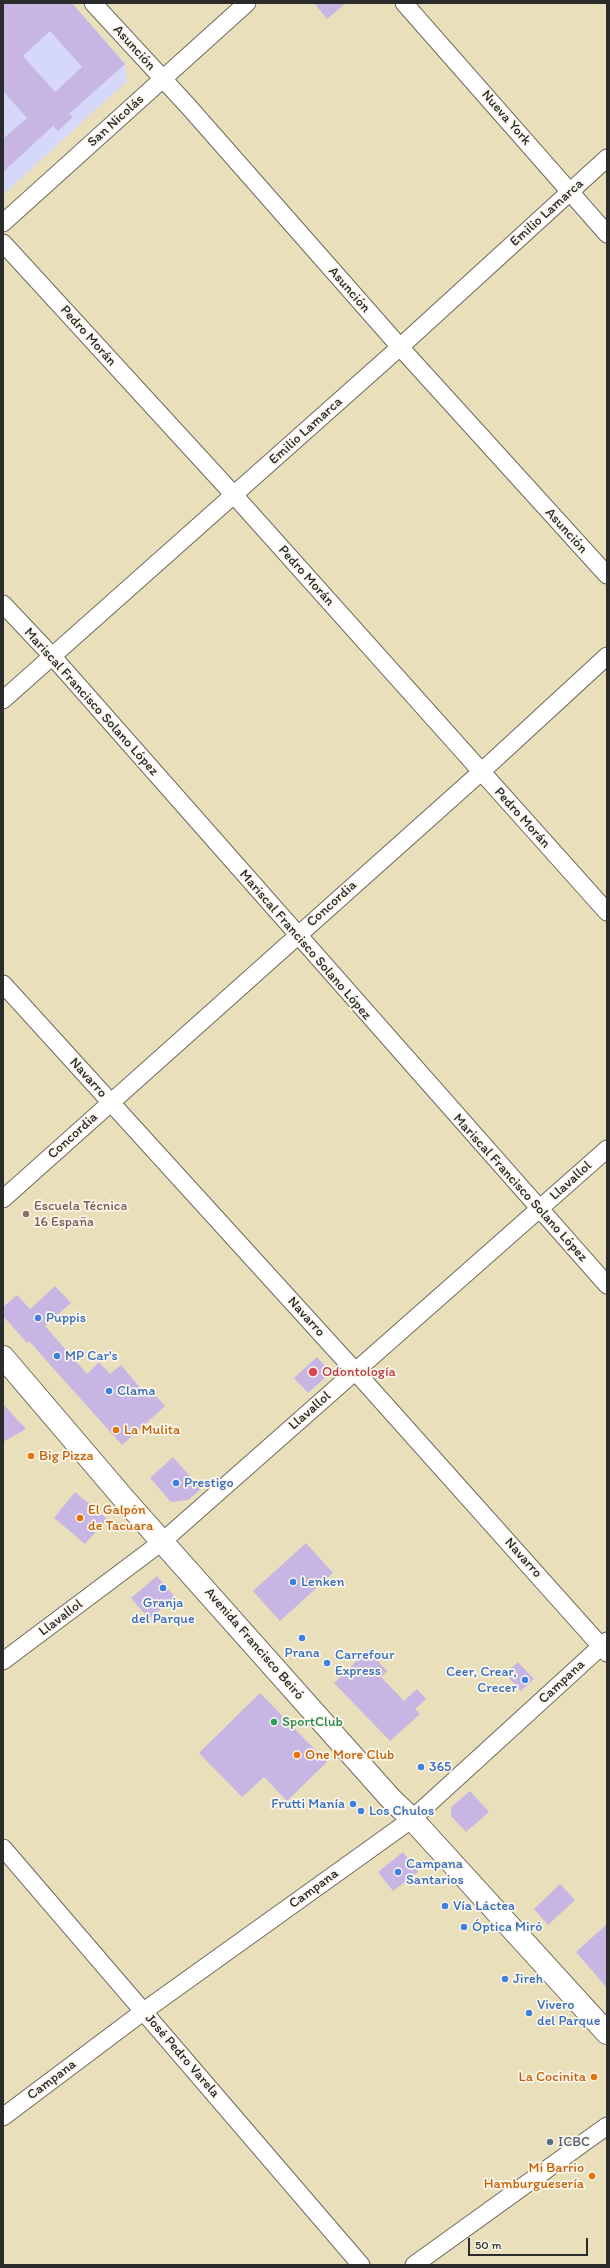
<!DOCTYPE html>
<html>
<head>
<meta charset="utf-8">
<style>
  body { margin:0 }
  #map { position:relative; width:610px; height:2268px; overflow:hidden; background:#e9dfbb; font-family:Itim,sans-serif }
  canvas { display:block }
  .frame { position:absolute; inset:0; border:4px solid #2b2b2b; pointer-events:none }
  .scale { position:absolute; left:468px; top:2238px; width:120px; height:18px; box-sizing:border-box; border:2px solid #2b2b2b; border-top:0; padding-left:5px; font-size:12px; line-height:14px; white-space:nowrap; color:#2b2b2b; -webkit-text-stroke:3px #fbf7ec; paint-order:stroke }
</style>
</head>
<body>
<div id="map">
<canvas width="610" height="2268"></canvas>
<div class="frame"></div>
<div class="scale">50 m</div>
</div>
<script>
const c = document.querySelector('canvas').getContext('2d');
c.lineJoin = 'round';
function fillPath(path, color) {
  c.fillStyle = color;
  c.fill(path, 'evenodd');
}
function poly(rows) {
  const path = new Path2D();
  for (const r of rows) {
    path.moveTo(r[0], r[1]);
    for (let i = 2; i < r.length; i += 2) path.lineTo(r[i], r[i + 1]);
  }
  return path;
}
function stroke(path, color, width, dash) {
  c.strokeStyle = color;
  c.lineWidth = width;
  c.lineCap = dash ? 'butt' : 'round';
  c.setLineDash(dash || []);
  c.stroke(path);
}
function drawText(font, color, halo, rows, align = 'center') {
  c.font = font + ' Itim,sans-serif';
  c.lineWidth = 3.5;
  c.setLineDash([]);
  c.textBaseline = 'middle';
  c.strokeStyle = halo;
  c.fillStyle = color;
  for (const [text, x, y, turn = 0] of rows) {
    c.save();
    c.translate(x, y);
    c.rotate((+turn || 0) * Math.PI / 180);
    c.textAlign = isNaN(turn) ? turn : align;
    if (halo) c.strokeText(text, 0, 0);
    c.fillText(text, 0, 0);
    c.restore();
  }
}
const built = poly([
  [3,3,72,3,125,64,127,81,4,194]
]);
const building = poly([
  [3,3,72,3,125,64,69,114,73,117,58,131,53,126,3,172,3,139,27,118,3,91],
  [50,31,82,67,55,92,23,56],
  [314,3,346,3,327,19],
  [55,1286,71,1303,45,1326,87,1374,99,1362,110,1374,121,1365,148,1397,153,1393,165,1406,122,1445,29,1341,27,1343,3,1316,3,1307,17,1295,30,1309],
  [317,1357,325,1366,324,1379,308,1393,294,1378],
  [3,1404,26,1429,3,1442],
  [173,1457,201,1489,188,1500,171,1502,150,1478],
  [75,1492,107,1519,85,1544,54,1518],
  [306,1543,333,1573,280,1621,253,1591],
  [157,1576,175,1597,149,1619,131,1598],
  [368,1650,387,1671,381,1677,404,1701,417,1689,426,1699,415,1709,420,1714,390,1741,334,1683],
  [518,1662,534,1679,521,1691,505,1674],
  [260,1693,327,1762,287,1801,264,1777,242,1797,199,1753],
  [470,1791,489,1812,466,1832,451,1816,451,1807],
  [403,1852,418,1872,393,1891,378,1872],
  [560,1884,575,1900,548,1925,534,1909],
  [607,1924,607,1988,576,1952]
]);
const street = poly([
  [93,3,188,106,400,347,607,575],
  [404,3,607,234],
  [3,223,247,3],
  [3,243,234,495,607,912],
  [3,604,53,657,607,1285],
  [3,700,400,347,607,158],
  [3,984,355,1371,607,1653],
  [3,1199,481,772,607,656],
  [3,1661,163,1541,607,1149],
  [3,1848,361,2265],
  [3,2117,144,2011,412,1819,607,1641],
  [414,2265,607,2126]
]);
const secondary = poly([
  [3,1357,125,1500,391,1799,412,1819,607,2033]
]);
const markers = [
  [26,1214,4,"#8d6e63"],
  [38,1318,4,"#3f7fe0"],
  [57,1356,4,"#3f7fe0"],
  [313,1372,5,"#e0444e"],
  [109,1391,4,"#3f7fe0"],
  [116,1430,4,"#e8710a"],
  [31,1456,4,"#e8710a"],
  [176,1483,4,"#3f7fe0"],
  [80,1518,4,"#e8710a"],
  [293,1582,4,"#3f7fe0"],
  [163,1588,4,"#3f7fe0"],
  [302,1638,4,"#3f7fe0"],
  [327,1663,4,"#3f7fe0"],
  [525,1680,4,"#3f7fe0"],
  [274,1722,4,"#2e9e5b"],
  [297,1755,4,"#e8710a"],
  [421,1767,4,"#3f7fe0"],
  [353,1804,4,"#3f7fe0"],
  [361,1811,4,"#3f7fe0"],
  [398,1872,4,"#3f7fe0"],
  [445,1906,4,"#3f7fe0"],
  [464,1927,4,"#3f7fe0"],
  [505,1979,4,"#3f7fe0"],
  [529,2013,4,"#3f7fe0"],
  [594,2077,4,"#e8710a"],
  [550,2142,4,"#5c6f8a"],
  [592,2176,4,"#e8710a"]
];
const streetNames = [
  ["Asunción",134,48,48],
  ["Nueva York",506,118,49],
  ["San Nicolás",116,121,-42],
  ["Emilio Lamarca",547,213,-42],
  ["Asunción",349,290,49],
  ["Pedro Morán",88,336,48],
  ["Emilio Lamarca",306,431,-42],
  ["Asunción",566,531,48],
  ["Pedro Morán",306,576,48],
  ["Mariscal Francisco Solano López",91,702,48],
  ["Pedro Morán",522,818,48],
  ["Concordia",332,904,-42],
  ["Mariscal Francisco Solano López",305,945,49],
  ["Navarro",88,1078,48],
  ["Concordia",73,1136,-42],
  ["Llavallol",571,1181,-42],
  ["Mariscal Francisco Solano López",520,1188,48],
  ["Navarro",306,1317,48],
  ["Llavallol",310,1411,-41],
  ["Navarro",523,1558,48],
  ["Llavallol",61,1618,-37],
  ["Avenida Francisco Beiró",254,1644,49],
  ["Campana",562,1682,-43],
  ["Campana",314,1889,-36],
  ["José Pedro Varela",182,2056,49],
  ["Campana",52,2080,-37]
];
const educationNames = [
  ["Escuela Técnica",34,1206],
  ["16 España",34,1222]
];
const shopNames = [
  ["Puppis",46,1318],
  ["MP Car's",65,1356],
  ["Clama",117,1391],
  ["Prestigo",184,1483],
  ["Lenken",301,1582],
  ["Granja",163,1603,"center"],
  ["del Parque",163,1619,"center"],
  ["Prana",302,1653,"center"],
  ["Carrefour",335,1655],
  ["Express",335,1671],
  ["Ceer, Crear,",517,1672,"right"],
  ["Crecer",517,1688,"right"],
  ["365",429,1767],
  ["Frutti Manía",345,1804,"right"],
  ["Los Chulos",369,1811],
  ["Campana",406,1864],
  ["Santarios",406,1880],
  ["Vía Láctea",453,1906],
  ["Óptica Miró",472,1927],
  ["Jireh",513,1979],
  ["Vivero",537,2005],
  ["del Parque",537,2021]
];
const healthNames = [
  ["Odontología",322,1372]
];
const foodNames = [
  ["La Mulita",124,1430],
  ["Big Pizza",39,1456],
  ["El Galpón",88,1510],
  ["de Tacuara",88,1526],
  ["One More Club",305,1755],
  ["La Cocinita",586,2077,"right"],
  ["Mi Barrio",584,2168,"right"],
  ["Hamburguesería",584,2184,"right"]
];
const leisureNames = [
  ["SportClub",282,1722]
];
const serviceNames = [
  ["ICBC",558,2142]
];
fillPath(built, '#d5d8f9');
fillPath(building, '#c7b6e4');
stroke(street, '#6e6a5d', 19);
stroke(secondary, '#6e6a5d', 24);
stroke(street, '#fff', 17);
stroke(secondary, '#fff', 22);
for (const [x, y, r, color] of markers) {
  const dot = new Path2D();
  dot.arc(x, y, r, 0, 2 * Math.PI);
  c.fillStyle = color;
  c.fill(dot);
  stroke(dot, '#fbf7ec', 1.5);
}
drawText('14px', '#2b2b2b', '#fbf7ec', streetNames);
drawText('14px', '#785e54', '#fbf7ec', educationNames, 'left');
drawText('14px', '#366cbe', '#fbf7ec', shopNames, 'left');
drawText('14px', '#be3a42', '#fbf7ec', healthNames, 'left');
drawText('14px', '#c56008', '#fbf7ec', foodNames, 'left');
drawText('14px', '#27864d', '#fbf7ec', leisureNames, 'left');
drawText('14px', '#4e5e75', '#fbf7ec', serviceNames, 'left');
</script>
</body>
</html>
